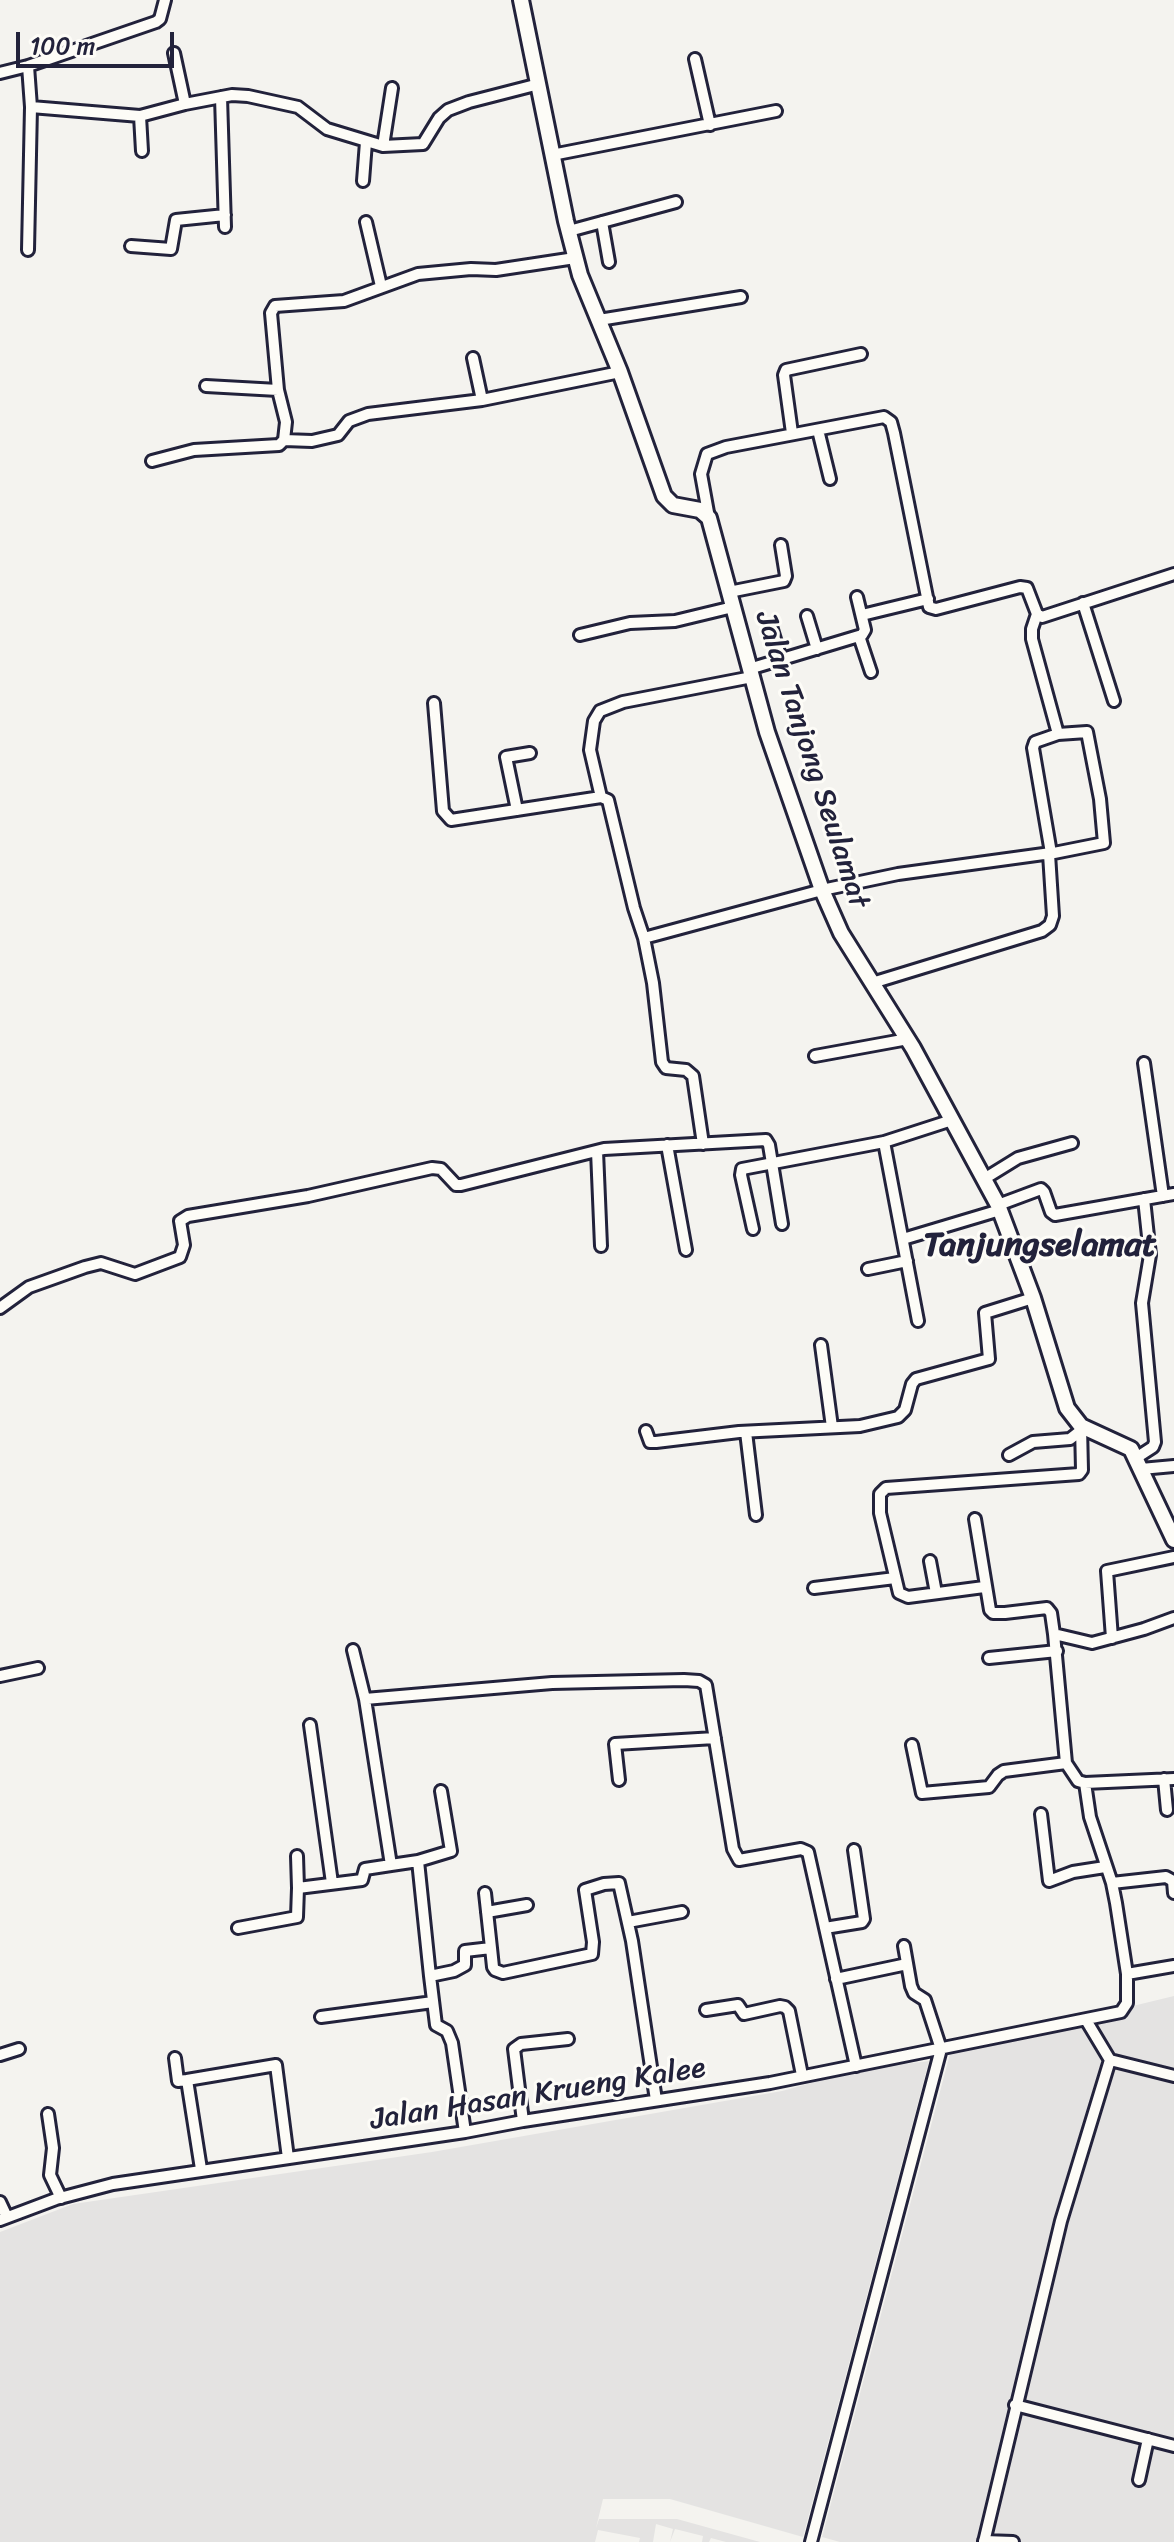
<!DOCTYPE html>
<html>
<head>
<meta charset="utf-8">
<style>
  body { margin:0 }
  #map { position:relative; width:1174px; height:2542px; overflow:hidden; background:#f4f3ef; font-family:Sriracha,sans-serif }
  canvas { display:block }
  .scale { position:absolute; left:16px; top:32px; width:158px; height:36px; box-sizing:border-box; border:4px solid #22223b; border-top:0; padding-left:10px; font-size:24px; line-height:28px; white-space:nowrap; color:#22223b; -webkit-text-stroke:6px #fdfcf7; paint-order:stroke }
</style>
</head>
<body>
<div id="map">
<canvas width="1174" height="2542"></canvas>
<div class="scale">100 m</div>
</div>
<script>
const c = document.querySelector('canvas').getContext('2d');
c.lineJoin = 'round';
function fillPath(path, color) {
  c.fillStyle = color;
  c.fill(path, 'evenodd');
}
function poly(rows) {
  const path = new Path2D();
  for (const r of rows) {
    path.moveTo(r[0], r[1]);
    for (let i = 2; i < r.length; i += 2) path.lineTo(r[i], r[i + 1]);
  }
  return path;
}
function stroke(path, color, width, dash) {
  c.strokeStyle = color;
  c.lineWidth = width;
  c.lineCap = dash ? 'butt' : 'round';
  c.setLineDash(dash || []);
  c.stroke(path);
}
function drawText(font, color, halo, rows, align = 'center') {
  c.font = font + ' Sriracha,sans-serif';
  c.lineWidth = 6;
  c.setLineDash([]);
  c.textBaseline = 'middle';
  c.strokeStyle = halo;
  c.fillStyle = color;
  for (const [text, x, y, turn = 0] of rows) {
    c.save();
    c.translate(x, y);
    c.rotate((+turn || 0) * Math.PI / 180);
    c.textAlign = isNaN(turn) ? turn : align;
    if (halo) c.strokeText(text, 0, 0);
    c.fillText(text, 0, 0);
    c.restore();
  }
}
const built = poly([
  [1174,1996,1174,2542,840,2542,822,2537,951,2050],
  [929,2061,803,2537,670,2499,603,2499,596,2528,599,2519,677,2519,760,2542,726,2542,711,2538,709,2542,702,2542,703,2536,675,2529,670,2542,673,2529,656,2524,653,2542,639,2542,640,2538,598,2530,595,2542,0,2542,0,2232,73,2204,432,2152,782,2091,863,2069]
]);
const minor = poly([
  [174,53,185,104],
  [695,59,710,125],
  [28,66,31,107,140,116,185,104,232,95,248,96,298,107,327,129,383,146,423,144,439,118,448,110,469,102,539,84],
  [0,73,28,66,156,22,160,19,165,0],
  [221,97,225,227],
  [140,116,142,151],
  [383,146,392,88],
  [552,155,776,111],
  [363,181,366,142],
  [366,222,381,286],
  [602,222,609,262],
  [569,231,676,202],
  [131,246,171,249,176,220,225,215],
  [28,250,31,107],
  [599,320,741,297],
  [473,358,482,400],
  [206,386,278,390],
  [818,430,830,479],
  [792,433,784,375,786,370,861,354],
  [284,440,286,422,278,390,271,313,275,306,344,301,418,274,471,269,496,270,575,258],
  [152,461,194,450,279,445,284,440,312,441,338,435,349,421,368,414,482,400,620,372],
  [709,518,701,474,707,454,726,447,884,417,891,422,894,433,929,607,936,609,1020,587,1027,588,1037,614,1042,617,1174,574],
  [729,592,784,581,786,576,781,545],
  [1083,603,1114,701],
  [862,615,928,599],
  [807,616,817,649],
  [771,626,781,659],
  [580,635,630,623,675,621,733,607],
  [859,636,871,672],
  [749,669,862,635,865,630,857,597],
  [434,703,443,811,451,820,601,797,608,800,634,908,644,938,653,983,662,1062,666,1068,686,1070,693,1076,703,1144],
  [601,797,590,750,594,721,600,711,623,702,752,677],
  [517,810,506,757,530,753],
  [644,938,822,890,898,874,1051,853,1033,748,1035,742,1058,734],
  [872,983,1042,931,1050,925,1053,916,1049,854,1104,843,1100,799,1087,732,1058,734,1032,639,1032,629,1037,614],
  [815,1056,908,1039],
  [1144,1063,1163,1196],
  [884,1142,918,1321],
  [667,1145,686,1250],
  [597,1151,601,1246],
  [984,1179,1018,1158,1072,1143],
  [998,1205,1041,1189,1044,1192,1051,1212,1055,1215,1174,1194],
  [753,1229,741,1175,742,1169,884,1142,952,1120],
  [903,1239,1000,1210],
  [868,1269,907,1261],
  [0,1308,29,1287,85,1267,101,1263,135,1274,180,1257,184,1245,180,1221,188,1216,308,1196,432,1168,441,1169,456,1185,461,1185,604,1149,766,1140,769,1145,782,1224],
  [821,1345,832,1427],
  [646,1431,650,1442,656,1442,739,1432,860,1426,898,1417,905,1410,912,1384,916,1379,989,1359,985,1313,1033,1298],
  [746,1432,756,1515],
  [1009,1455,1033,1442,1070,1439,1079,1432],
  [1136,1458,1153,1447,1155,1442,1142,1303,1150,1255,1144,1199],
  [1141,1469,1174,1466],
  [975,1519,990,1610,993,1613,1005,1613,1047,1608,1051,1613,1054,1634],
  [930,1561,936,1593],
  [984,1587,908,1597,899,1593,880,1513,880,1494,886,1488,1079,1474,1082,1470,1081,1426],
  [814,1588,895,1578],
  [1112,1638,1107,1571,1174,1557],
  [353,1650,365,1699,391,1865,418,1861,430,1976],
  [989,1658,1057,1651],
  [0,1676,38,1668],
  [365,1699,552,1683,684,1680,699,1681,706,1685,733,1849,739,1860,801,1849,808,1852,856,2066],
  [310,1725,332,1883],
  [912,1745,922,1793,989,1787,998,1775,1004,1771,1066,1763,1054,1634,1092,1643,1144,1629,1174,1618],
  [1066,1763,1078,1781,1085,1783,1174,1779],
  [1164,1779,1167,1810],
  [619,1780,615,1744,715,1738],
  [1041,1814,1049,1881,1073,1872,1105,1867],
  [297,1856,298,1888],
  [418,1861,451,1851,441,1791],
  [1112,1883,1166,1877,1173,1881,1174,1893],
  [485,1893,491,1948],
  [487,1912,527,1905],
  [628,1922,682,1912],
  [238,1928,297,1917,298,1888,362,1880,365,1869,391,1865],
  [825,1928,862,1922,864,1919,854,1850],
  [1127,1974,1174,1966],
  [836,1979,907,1964],
  [706,2010,738,2005,744,2014,780,2006,785,2007,789,2011,802,2075],
  [321,2017,433,2002],
  [1086,2020,1110,2060,1174,2076],
  [0,2055,19,2049],
  [175,2058,178,2081,187,2080,201,2169],
  [187,2080,276,2065,288,2158],
  [48,2114,53,2148,50,2175,61,2198],
  [523,2121,514,2049,521,2044,568,2039],
  [465,2132,452,2043,447,2031,436,2025,430,1976,454,1971,465,1965,465,1951,491,1948,493,1967,495,1970,503,1973,592,1954,593,1942,585,1890,604,1884,619,1883,632,1941,656,2100],
  [0,2202,7,2217],
  [0,2220,56,2199,113,2184,465,2132,523,2121,770,2083,1121,2012,1127,2003,1127,1974,1116,1903,1112,1883,1090,1817,1085,1783],
  [1015,2405,1174,2446],
  [1139,2480,1148,2439],
  [984,2541,1013,2542],
  [811,2542,941,2049,925,2000,914,1993,911,1986,904,1946],
  [984,2542,1061,2221,1110,2060]
]);
const tertiary = poly([
  [521,0,566,221,580,275,620,372,664,496,673,505,700,510,709,518,767,732,822,890,841,933,913,1048,998,1205,1033,1298,1067,1408,1081,1426,1131,1449,1174,1540]
]);
const streetNames = [
  ["Jalan Tanjong Seulamat",811,760,72],
  ["Jalan Hasan Krueng Kalee",538,2095,-9]
];
const quarterNames = [
  ["Tanjungselamat",1040,1246]
];
fillPath(built, '#e4e3e2');
stroke(minor, '#22223b', 16);
stroke(tertiary, '#22223b', 20);
stroke(minor, '#fdfcf7', 10);
stroke(tertiary, '#fdfcf7', 14);
drawText('30px', '#22223b', '#fdfcf7', streetNames);
drawText('bold 34px', '#22223b', '#fdfcf7', quarterNames);
</script>
</body>
</html>
